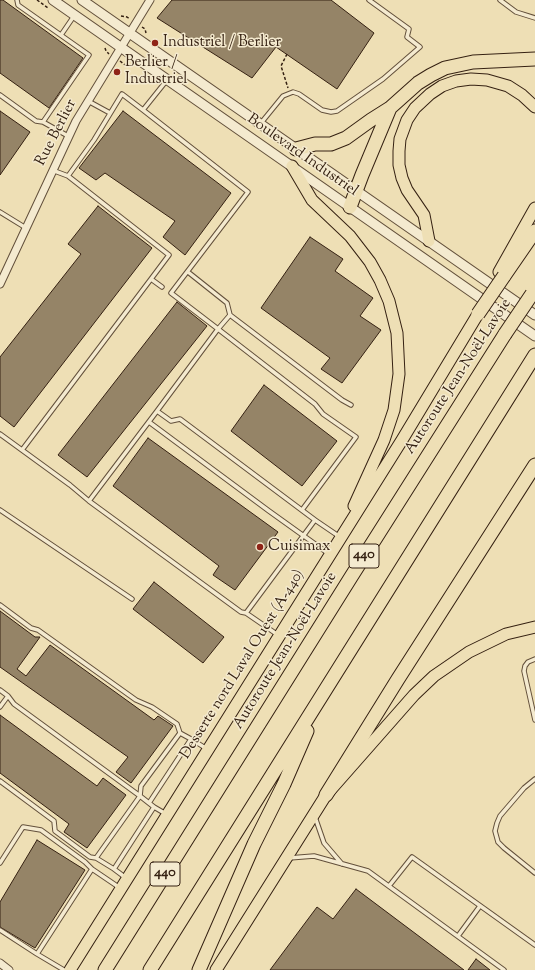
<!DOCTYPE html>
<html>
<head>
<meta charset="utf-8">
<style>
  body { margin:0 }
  canvas { display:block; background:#eedfb5 }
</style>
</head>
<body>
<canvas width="535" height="970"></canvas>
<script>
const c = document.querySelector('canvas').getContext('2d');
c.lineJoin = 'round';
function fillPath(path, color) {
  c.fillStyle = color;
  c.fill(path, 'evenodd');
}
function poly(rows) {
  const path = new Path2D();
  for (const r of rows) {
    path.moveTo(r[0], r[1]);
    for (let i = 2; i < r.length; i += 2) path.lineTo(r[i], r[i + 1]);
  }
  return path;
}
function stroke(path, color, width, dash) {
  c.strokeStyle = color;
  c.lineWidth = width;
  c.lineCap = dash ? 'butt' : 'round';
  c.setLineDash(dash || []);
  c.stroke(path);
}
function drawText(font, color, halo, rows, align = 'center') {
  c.font = font + ' "Sorts Mill Goudy",serif';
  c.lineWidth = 3;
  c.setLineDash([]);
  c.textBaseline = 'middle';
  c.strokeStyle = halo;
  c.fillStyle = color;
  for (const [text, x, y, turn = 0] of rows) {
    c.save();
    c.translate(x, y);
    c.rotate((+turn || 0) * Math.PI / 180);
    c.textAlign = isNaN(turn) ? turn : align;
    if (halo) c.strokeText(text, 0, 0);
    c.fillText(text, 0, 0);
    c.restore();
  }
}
const building = poly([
  [0,0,3,0,83,58,49,108,0,73,0,0],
  [172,0,331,0,374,33,337,89,276,47,252,78,157,18,172,0],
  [0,111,30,132,0,175,0,111],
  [123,111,231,193,185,255,163,237,175,221,105,173,96,180,79,168,123,111],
  [98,206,152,248,14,427,0,416,0,357,81,254,68,244,98,206],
  [310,237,343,259,335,271,373,298,360,316,381,330,342,383,321,369,330,358,261,308,310,237],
  [177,302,207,326,87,477,58,455,177,302],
  [264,385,337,441,302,486,231,431,264,385],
  [148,438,278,532,235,590,213,575,219,566,113,486,148,438],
  [154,582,224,637,203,663,133,609,154,582],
  [0,611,35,637,40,637,17,669,26,676,50,645,154,720,158,716,173,726,131,783,116,772,128,757,0,667,0,611],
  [0,715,97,786,103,778,126,795,87,848,64,832,69,824,0,773,0,715],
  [37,840,85,870,35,948,0,927,0,902,37,840],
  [356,889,464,970,270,970,317,907,333,919,356,889],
  [476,959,490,970,468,970,476,959]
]);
const path = poly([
  [37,0,48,8],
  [121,16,127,17,130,19],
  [142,27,145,29,146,33],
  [105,48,106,51,109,54],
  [287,54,281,66,288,88],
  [120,61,125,65,129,64]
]);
const service = poly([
  [17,0,18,5,89,55,43,122,68,136],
  [500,0,516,12,535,18],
  [61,35,74,16],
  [0,95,36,121,43,122],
  [88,101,110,113],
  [261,123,283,96,293,92,299,94,322,110,331,112,337,111,383,79,420,47,407,37,409,29,369,0],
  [52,170,68,176,94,140,122,94,143,110],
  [68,176,169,255,151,279],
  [0,212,26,228],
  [188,272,227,303,230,315],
  [157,411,218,329,171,293,248,192,143,110,167,80],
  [149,422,269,511,329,554],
  [0,434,70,485,89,501],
  [22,450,151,279,162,287],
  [0,510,132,599],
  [302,510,356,437,323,414,315,404,218,329,230,315,342,400,351,405],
  [0,605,31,628,38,630,136,700,152,707,177,724,180,733],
  [246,613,241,612,89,501,157,411,171,421,180,419,315,520],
  [278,635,246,613,315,520,340,537],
  [535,659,528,662,525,666,524,671,535,720],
  [0,690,8,696,14,704,140,796,141,786,180,733,191,739],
  [0,707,8,696],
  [535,779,524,788,500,816,497,823,495,831,498,842,504,848,535,873],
  [0,781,54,821,55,831,90,857,96,858],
  [149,803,191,739,207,749],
  [315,817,324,843,342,864],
  [289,858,314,856,368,871,504,970],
  [0,863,23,827,41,830,85,862,92,869],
  [114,869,96,858,140,796,154,807],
  [126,878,114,869,154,807,166,814],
  [389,886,412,857,535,945],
  [0,930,37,954],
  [458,936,480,906],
  [64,970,37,954,92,869,120,888]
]);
const minor = poly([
  [0,284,76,121,150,0],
  [0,963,9,970]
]);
const tertiary = poly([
  [53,0,535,336],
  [82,0,535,315]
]);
const primary = poly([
  [292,166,312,200,350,236,370,262,380,280,389,301,397,333,399,374,394,410,384,440,354,506],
  [429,241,424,215,407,190,402,178,399,165,399,151,400,139,407,120,415,108,430,94,442,86,456,81,471,79,487,80,508,86,522,95,535,107],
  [499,272,535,208],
  [70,970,402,440,478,314],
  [216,970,326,795,414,695,434,676,469,652,506,634,535,627]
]);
const motorway = poly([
  [296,149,315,144,331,144,346,138,371,120,390,108,418,83,431,75,445,68,473,62,535,59],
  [350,207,362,175,390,108],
  [504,276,535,231],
  [326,795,398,679,535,465],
  [105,970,351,577,505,334],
  [150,970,535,355],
  [199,970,254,844,284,784,307,731]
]);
const motorwayBridge = poly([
  [478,314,504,276],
  [505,334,532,294]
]);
const markers = [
  [155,43,4,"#8f2418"],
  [117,72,4,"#8f2418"],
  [260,547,4,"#8f2418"]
];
const shields = [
  [364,556,30],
  [165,874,30]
];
const shieldNames = [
  ["440",364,556],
  ["440",165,874]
];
const poiNames = [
  ["Industriel / Berlier",163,43],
  ["Berlier /",125,63],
  ["Industriel",125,80],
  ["Cuisimax",268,547]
];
const streetNames = [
  ["Rue Berlier",57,133,-63],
  ["Boulevard Industriel",302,156,35],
  ["Autoroute Jean-Noël-Lavoie",459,377,-57],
  ["Autoroute Jean-Noël-Lavoie",286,651,-58],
  ["Desserte nord Laval Ouest (A-440)",243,665,-58]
];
fillPath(building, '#958467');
stroke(building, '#352112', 1);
stroke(service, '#63503b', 5.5);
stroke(minor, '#63503b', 9);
stroke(tertiary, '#63503b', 11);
stroke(primary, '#352112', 13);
stroke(motorway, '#352112', 15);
stroke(path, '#352112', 1.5, [3, 2]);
stroke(service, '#f4eacf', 3.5);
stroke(minor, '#f4eacf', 7);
stroke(tertiary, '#f4eacf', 9);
stroke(primary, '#eedfb5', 11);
stroke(motorway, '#eedfb5', 13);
stroke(motorwayBridge, '#352112', 15, []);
stroke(motorwayBridge, '#eedfb5', 13);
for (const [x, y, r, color] of markers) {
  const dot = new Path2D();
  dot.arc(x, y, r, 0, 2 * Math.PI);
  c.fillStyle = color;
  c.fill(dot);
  stroke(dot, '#f4eacf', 1.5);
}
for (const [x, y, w] of shields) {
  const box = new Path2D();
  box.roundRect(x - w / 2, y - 12, w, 24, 3);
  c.fillStyle = '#f4eacf';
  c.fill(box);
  stroke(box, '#352112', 1);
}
drawText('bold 14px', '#352112', null, shieldNames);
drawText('15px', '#352112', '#f4eacf', poiNames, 'left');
drawText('15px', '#352112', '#f4eacf', streetNames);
</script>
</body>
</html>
